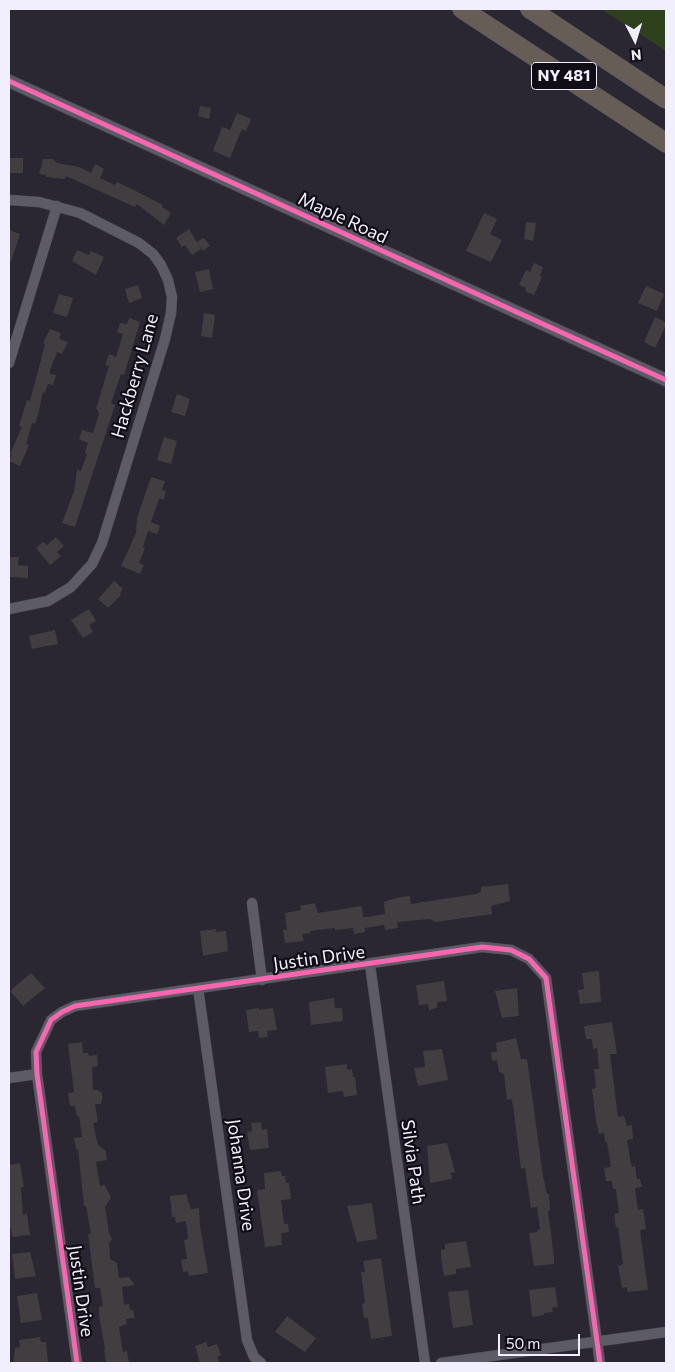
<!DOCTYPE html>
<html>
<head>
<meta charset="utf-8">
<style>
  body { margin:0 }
  #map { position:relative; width:675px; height:1372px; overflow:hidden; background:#2a2733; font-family:Commissioner,sans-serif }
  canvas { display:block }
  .frame { position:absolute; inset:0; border:10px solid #f1eefe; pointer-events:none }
  .north { position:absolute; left:610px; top:15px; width:50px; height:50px; -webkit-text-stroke:4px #100d17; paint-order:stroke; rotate:175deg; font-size:14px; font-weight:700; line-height:20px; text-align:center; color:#f1eefe }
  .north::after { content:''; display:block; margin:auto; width:18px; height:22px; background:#f1eefe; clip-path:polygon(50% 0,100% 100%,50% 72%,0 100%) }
  .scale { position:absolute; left:498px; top:1334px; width:82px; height:22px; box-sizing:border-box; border:2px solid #f1eefe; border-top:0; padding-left:6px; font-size:15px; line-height:18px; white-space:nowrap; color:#f1eefe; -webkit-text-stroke:4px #100d17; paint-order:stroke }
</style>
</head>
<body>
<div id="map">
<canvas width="675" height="1372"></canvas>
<div class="frame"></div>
<div class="north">N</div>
<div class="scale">50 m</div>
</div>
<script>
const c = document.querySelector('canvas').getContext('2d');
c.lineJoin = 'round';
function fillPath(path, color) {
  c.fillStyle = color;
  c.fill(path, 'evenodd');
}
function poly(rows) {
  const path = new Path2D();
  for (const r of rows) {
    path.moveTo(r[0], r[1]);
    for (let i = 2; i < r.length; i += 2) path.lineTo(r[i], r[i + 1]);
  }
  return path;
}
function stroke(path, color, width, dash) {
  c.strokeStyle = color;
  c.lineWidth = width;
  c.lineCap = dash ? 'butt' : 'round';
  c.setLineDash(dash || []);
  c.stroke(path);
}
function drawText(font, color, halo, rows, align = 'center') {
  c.font = font + ' Commissioner,sans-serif';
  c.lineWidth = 4.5;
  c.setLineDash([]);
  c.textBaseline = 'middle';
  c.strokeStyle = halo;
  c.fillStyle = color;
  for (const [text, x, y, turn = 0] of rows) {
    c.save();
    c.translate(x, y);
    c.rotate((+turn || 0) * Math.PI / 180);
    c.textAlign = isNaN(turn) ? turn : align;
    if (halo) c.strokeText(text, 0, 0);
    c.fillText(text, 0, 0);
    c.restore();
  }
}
const green = poly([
  [601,9,666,9,666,51]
]);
const building = poly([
  [200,106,211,108,209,119,198,116],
  [237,113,251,119,246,131,242,129,230,158,213,151,222,127,230,130],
  [9,158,23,158,23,173,9,173],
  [43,159,53,159,57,163,79,167,91,173,95,164,104,169,100,178,115,185,117,182,130,188,163,205,162,207,171,213,164,225,137,204,135,207,66,176,65,179,46,177,46,175,39,174],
  [484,213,497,219,490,234,502,240,491,262,466,251],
  [526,222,536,223,533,241,524,239],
  [189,229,201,249,192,255,185,245,182,247,176,238],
  [9,230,20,234,11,262,9,261],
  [204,238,210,246,203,251,197,242],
  [77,250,89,255,91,251,104,257,96,275,72,261],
  [534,263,543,267,540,276,542,277,534,295,525,291,526,288,519,285,526,270,530,272],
  [209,269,213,289,200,292,195,272],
  [138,285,142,298,129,303,125,289],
  [646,286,664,294,657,311,638,303],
  [59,294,73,298,67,317,53,313],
  [204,313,215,315,212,338,201,336],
  [655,317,664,321,666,325,655,348,644,342],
  [129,318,140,322,124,375,121,374,111,403,115,405,75,527,62,523,74,491,77,470,81,471,87,454,85,453,88,443,79,439,82,430,93,433,99,414,98,410,96,409,109,366,105,365,109,354,116,357,123,334,117,332,120,323,127,324],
  [50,329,61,333,59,339,68,342,62,354,57,352,50,370,50,374,56,375,53,385,48,384,45,393,43,392,38,415,35,424,32,423,26,444,29,445,20,466,9,461,12,455,10,454,22,427,19,426,27,400,30,401,45,344,43,343],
  [177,394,190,399,185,416,171,412],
  [164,437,177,441,171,464,157,460],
  [151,477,165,481,162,490,166,491,164,499,159,499,151,522,160,526,157,534,148,531,143,547,145,548,139,563,144,565,140,574,121,566,136,533,137,518],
  [56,537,64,546,57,552,61,556,50,565,36,548,43,542,47,545],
  [9,557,19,557,18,565,28,566,28,578,9,577],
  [114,581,123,589,120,593,121,595,108,608,98,599],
  [89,609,96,621,89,625,93,632,83,638,71,620],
  [55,630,58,644,32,649,29,636],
  [508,884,510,901,491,906,492,914,435,922,430,919,397,922,398,928,385,930,384,925,365,928,365,932,354,934,353,928,335,930,335,928,310,931,310,933,302,934,304,941,285,943,283,930,287,930,285,913,301,910,300,906,315,903,318,913,362,906,363,917,368,917,385,914,384,902,396,898,410,896,411,904,476,894,481,892,481,887],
  [216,929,216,932,226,931,228,951,203,956,200,931],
  [599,971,601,1002,580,1004,578,990,584,989,582,973],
  [31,973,45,988,23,1006,11,992,12,989],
  [444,981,447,1001,437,1002,437,1008,429,1010,428,1004,419,1005,416,985],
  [517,988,519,1016,502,1018,495,991],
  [334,998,335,1008,342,1008,343,1021,311,1025,309,1002],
  [259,1008,259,1010,273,1008,277,1030,267,1031,268,1037,259,1038,258,1031,249,1032,246,1010],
  [612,1022,617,1054,610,1054,618,1117,624,1116,627,1126,632,1125,633,1139,627,1140,631,1164,632,1167,635,1166,637,1179,640,1179,642,1187,635,1188,638,1210,643,1209,646,1229,640,1230,648,1290,627,1292,627,1287,622,1288,618,1266,623,1264,618,1227,616,1228,614,1214,619,1213,616,1189,613,1189,612,1181,606,1181,604,1168,611,1167,607,1142,605,1142,604,1133,599,1134,596,1120,592,1089,596,1088,594,1069,599,1069,597,1048,593,1049,592,1039,586,1039,584,1026],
  [516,1038,521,1059,527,1059,543,1176,547,1194,549,1194,550,1211,548,1211,554,1258,554,1264,534,1266,529,1233,538,1232,537,1230,540,1229,537,1207,531,1208,525,1168,521,1169,513,1105,511,1099,507,1100,504,1074,499,1072,497,1060,492,1061,491,1052,497,1052,496,1043],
  [82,1042,83,1053,88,1053,89,1056,97,1055,98,1066,92,1067,93,1090,98,1090,102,1093,102,1100,101,1104,95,1104,98,1122,93,1123,98,1145,106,1151,107,1160,96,1162,100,1186,105,1185,111,1198,105,1207,109,1233,112,1239,109,1243,110,1259,117,1263,119,1278,129,1277,135,1285,122,1287,124,1305,129,1304,130,1310,133,1310,135,1318,126,1319,127,1324,119,1327,123,1352,127,1351,129,1363,106,1363,104,1349,105,1349,99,1315,99,1307,103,1306,100,1288,95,1288,88,1234,91,1234,86,1206,84,1206,78,1149,76,1149,74,1138,82,1137,79,1116,77,1117,75,1106,70,1106,68,1093,74,1092,68,1044],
  [442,1049,448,1080,418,1086,414,1068,425,1067,423,1051],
  [347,1064,347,1070,352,1069,353,1077,355,1077,357,1095,344,1097,343,1091,328,1093,325,1067],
  [261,1122,262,1130,267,1129,269,1148,250,1150,247,1132,252,1131,251,1123],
  [447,1143,455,1172,451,1173,452,1179,430,1183,427,1146],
  [20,1163,24,1187,21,1187,23,1215,27,1214,30,1235,12,1237,11,1228,9,1228,9,1165],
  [281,1171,282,1176,285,1176,286,1183,289,1183,291,1199,281,1200,284,1224,288,1224,289,1232,281,1233,282,1245,265,1247,257,1190,265,1189,264,1173],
  [186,1194,191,1209,199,1208,200,1226,208,1273,189,1276,188,1271,183,1272,181,1260,187,1259,184,1240,188,1239,186,1221,176,1223,175,1217,172,1217,170,1196],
  [372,1203,377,1239,357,1242,347,1206],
  [466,1241,471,1267,456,1269,456,1274,444,1276,441,1259,441,1250,445,1249,445,1244],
  [30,1252,36,1276,15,1279,12,1254],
  [381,1258,392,1336,371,1339,368,1318,364,1318,362,1304,365,1303,361,1272,365,1272,363,1261],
  [555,1287,558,1307,552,1308,553,1312,544,1313,544,1315,532,1317,529,1290],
  [468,1290,473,1325,453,1328,448,1292],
  [37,1293,42,1320,21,1323,17,1296],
  [287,1316,316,1338,305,1352,275,1332],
  [40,1337,41,1342,46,1342,48,1362,13,1363,15,1348,20,1347,19,1340],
  [206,1342,208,1347,217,1344,221,1355,217,1357,220,1363,200,1363,195,1346]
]);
const minor = poly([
  [9,200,39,202,80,213,139,243,153,254,161,265,168,280,172,297,171,313,165,339,102,543,92,564,71,587,48,601,9,609],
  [9,363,57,206],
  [252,903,262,980],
  [370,965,425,1363],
  [198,988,247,1340,254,1357,261,1363],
  [9,1078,37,1074],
  [77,1363,37,1074,36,1052,51,1020,62,1012,75,1006,482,947,511,950,529,959,546,978,600,1363],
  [441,1363,666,1332]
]);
const tertiary = poly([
  [9,81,666,380]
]);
const motorway = poly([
  [462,9,666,143],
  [530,9,666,99]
]);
const cycleway = poly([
  [9,81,666,380],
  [77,1363,37,1074,36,1052,51,1020,62,1012,75,1006,482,947,511,950,529,959,546,978,600,1363]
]);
const shields = [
  [564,76,65]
];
const shieldNames = [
  ["NY 481",564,76]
];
const streetNames = [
  ["Maple Road",343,218,25],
  ["Hackberry Lane",135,376,-74],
  ["Justin Drive",319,958,-8],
  ["Silvia Path",413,1162,82],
  ["Johanna Drive",241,1175,82],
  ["Justin Drive",81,1291,82]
];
fillPath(green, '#2f401c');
fillPath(building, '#423d40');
stroke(minor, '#474550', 11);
stroke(tertiary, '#474550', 14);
stroke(motorway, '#474550', 20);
stroke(minor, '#5d5b65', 10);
stroke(tertiary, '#5d5b65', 12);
stroke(motorway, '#665d57', 19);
stroke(cycleway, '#f766af', 5);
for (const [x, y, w] of shields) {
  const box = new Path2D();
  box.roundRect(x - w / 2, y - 13.5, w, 27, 4);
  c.fillStyle = '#100d17';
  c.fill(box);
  stroke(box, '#f1eefe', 1);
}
drawText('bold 16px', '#f1eefe', null, shieldNames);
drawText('18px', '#f1eefe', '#100d17', streetNames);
</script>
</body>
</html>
